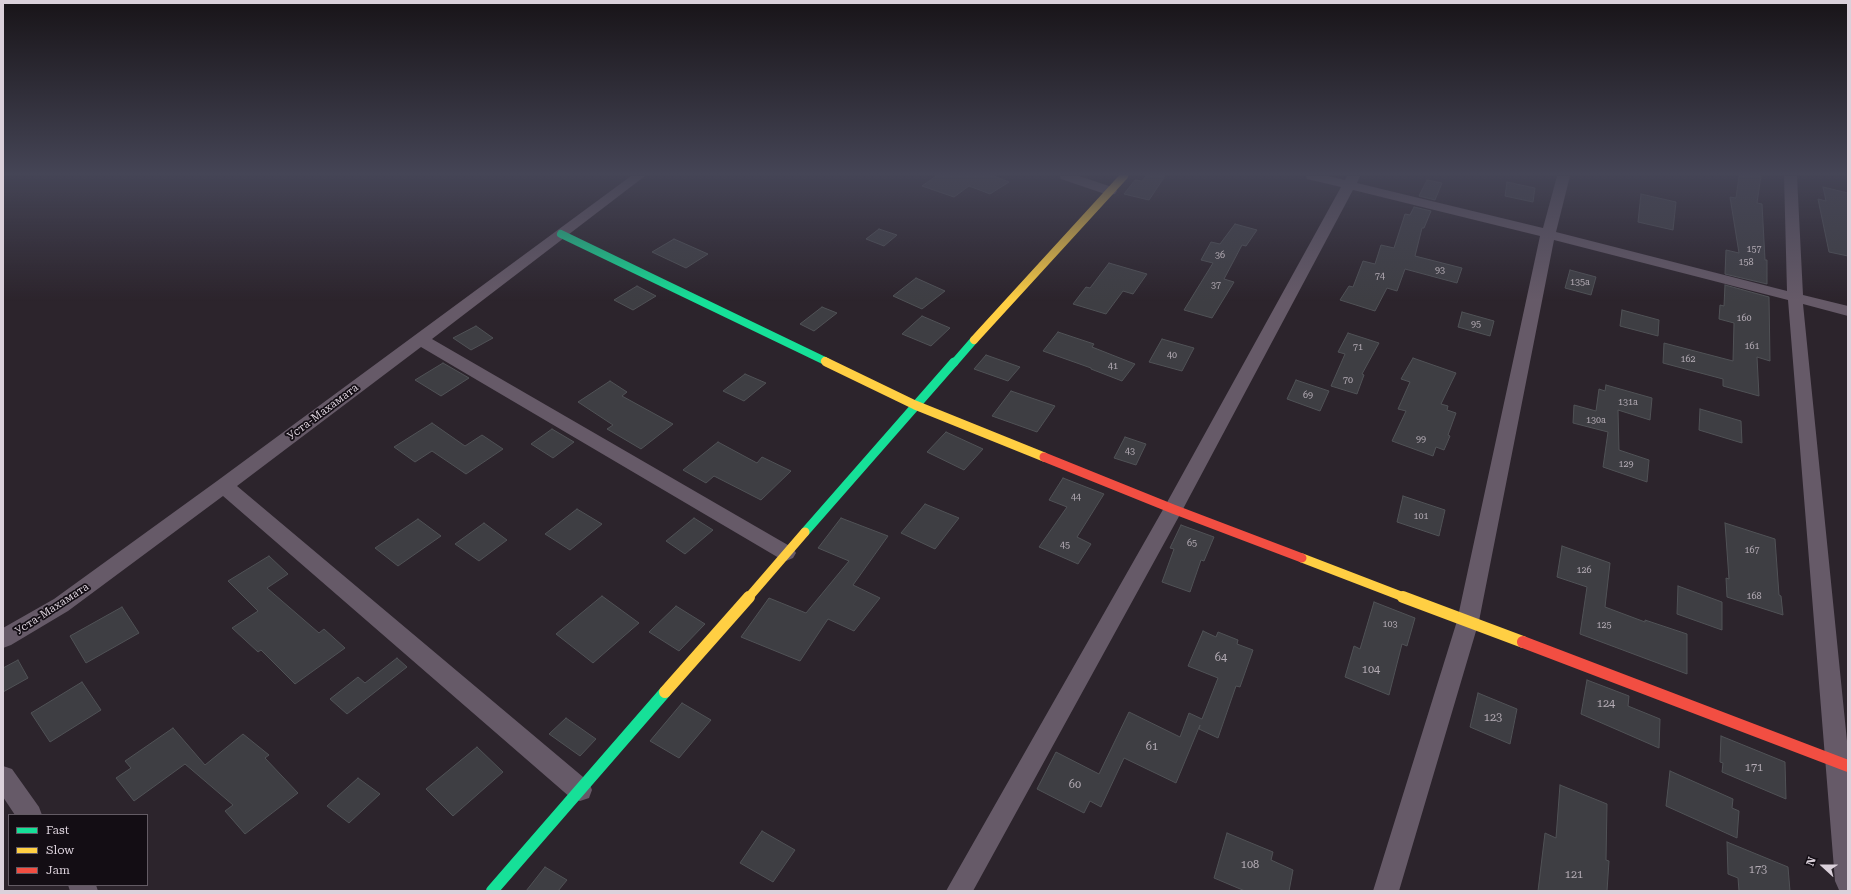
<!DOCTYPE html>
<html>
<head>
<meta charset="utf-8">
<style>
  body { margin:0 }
  #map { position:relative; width:1851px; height:894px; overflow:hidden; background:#2c242c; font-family:"Roboto Serif",serif }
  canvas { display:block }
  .frame { position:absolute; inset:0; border:4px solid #dbd1db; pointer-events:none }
  .legend { position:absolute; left:8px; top:814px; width:140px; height:72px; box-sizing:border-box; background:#130d14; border:1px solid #635b64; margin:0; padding:5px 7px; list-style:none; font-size:12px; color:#dbd1db }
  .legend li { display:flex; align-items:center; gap:8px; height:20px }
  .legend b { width:20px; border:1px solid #635b64 }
  .north { position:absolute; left:1803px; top:846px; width:40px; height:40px; -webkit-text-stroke:3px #130d14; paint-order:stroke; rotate:291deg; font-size:11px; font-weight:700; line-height:16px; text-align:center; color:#dbd1db }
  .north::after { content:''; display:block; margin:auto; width:14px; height:18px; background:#dbd1db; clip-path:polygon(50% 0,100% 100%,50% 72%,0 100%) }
</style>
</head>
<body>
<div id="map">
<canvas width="1851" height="894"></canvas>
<div class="frame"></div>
<ul class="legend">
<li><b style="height:5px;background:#16e098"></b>Fast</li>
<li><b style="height:5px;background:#ffcf43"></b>Slow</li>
<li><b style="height:5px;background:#f24e42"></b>Jam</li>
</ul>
<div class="north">N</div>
</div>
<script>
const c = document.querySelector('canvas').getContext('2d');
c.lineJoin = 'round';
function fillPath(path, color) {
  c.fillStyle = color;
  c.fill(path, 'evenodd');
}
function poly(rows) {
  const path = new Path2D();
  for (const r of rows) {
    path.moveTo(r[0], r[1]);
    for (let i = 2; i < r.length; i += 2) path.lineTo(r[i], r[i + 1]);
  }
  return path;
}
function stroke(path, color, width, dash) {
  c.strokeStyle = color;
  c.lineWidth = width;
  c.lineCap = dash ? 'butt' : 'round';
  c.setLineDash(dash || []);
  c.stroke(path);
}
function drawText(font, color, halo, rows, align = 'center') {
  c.font = font + ' "Roboto Serif",serif';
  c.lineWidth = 3.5;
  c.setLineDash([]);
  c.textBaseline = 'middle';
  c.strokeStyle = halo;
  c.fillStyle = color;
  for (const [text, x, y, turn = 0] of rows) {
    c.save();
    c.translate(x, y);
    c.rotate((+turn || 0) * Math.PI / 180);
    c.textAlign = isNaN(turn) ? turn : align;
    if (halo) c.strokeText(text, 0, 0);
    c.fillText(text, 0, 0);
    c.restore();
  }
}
const building = poly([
  [936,176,994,176,1009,182,990,194,969,186,954,197,922,186,936,176],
  [1146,176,1165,176,1149,200,1124,194,1135,180,1142,181,1146,176],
  [1739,176,1761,176,1757,203,1762,204,1765,260,1767,260,1767,284,1725,274,1726,250,1739,253,1730,197,1736,198,1739,176],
  [1427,180,1442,183,1435,200,1419,196,1427,180],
  [1507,182,1535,188,1533,202,1505,196,1507,182],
  [1823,187,1848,193,1848,256,1829,252,1818,199,1826,201,1823,187],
  [1641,194,1676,202,1673,230,1638,222,1641,194],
  [1414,207,1431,211,1424,228,1422,228,1415,256,1462,268,1457,283,1405,269,1397,291,1387,288,1375,311,1340,300,1349,286,1353,287,1363,261,1375,264,1381,245,1394,248,1405,214,1410,215,1414,207],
  [1235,224,1257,230,1246,246,1242,245,1224,279,1234,282,1212,318,1184,310,1213,263,1201,260,1211,242,1220,244,1235,224],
  [879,229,897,235,884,246,866,239,879,229],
  [674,239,708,254,686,268,652,252,674,239],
  [1109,263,1147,274,1133,294,1123,291,1106,314,1073,304,1086,287,1090,288,1109,263],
  [1570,270,1596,277,1591,295,1565,288,1570,270],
  [916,278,945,291,922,309,893,296,916,278],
  [1725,285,1769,297,1770,361,1757,357,1759,396,1723,386,1723,379,1663,363,1664,343,1733,361,1734,323,1719,319,1720,305,1724,306,1725,285],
  [637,286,656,296,633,310,614,300,637,286],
  [822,307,837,313,814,331,800,324,822,307],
  [1622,310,1659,320,1658,336,1620,326,1622,310],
  [1462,312,1494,321,1490,336,1458,327,1462,312],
  [922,316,950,328,931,346,902,334,922,316],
  [476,326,493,338,471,350,453,338,476,326],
  [1058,332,1094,344,1092,347,1135,364,1122,381,1091,369,1091,368,1043,351,1058,332],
  [1348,333,1379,343,1362,374,1364,375,1357,394,1331,386,1345,354,1338,352,1348,333],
  [1162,339,1194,348,1182,371,1149,362,1162,339],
  [986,355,1020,367,1008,381,974,369,986,355],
  [1413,358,1456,373,1441,404,1448,406,1447,410,1456,413,1448,435,1450,436,1444,450,1436,447,1433,456,1392,441,1406,411,1398,409,1410,382,1401,379,1413,358],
  [443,363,469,378,441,396,415,380,443,363],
  [745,374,766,383,744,401,723,391,745,374],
  [1296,380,1329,391,1320,411,1287,399,1296,380],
  [610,381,627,392,622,396,673,424,641,449,607,429,613,425,578,402,610,381],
  [1606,385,1652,398,1650,420,1618,410,1619,450,1649,460,1647,482,1603,467,1608,432,1573,423,1574,405,1596,411,1599,389,1605,391,1606,385],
  [1011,391,1055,406,1037,432,992,416,1011,391],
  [1700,409,1741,421,1742,443,1699,430,1700,409],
  [432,423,465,446,482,435,503,449,466,474,432,451,415,462,394,447,432,423],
  [552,429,574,442,553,458,531,444,552,429],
  [946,432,983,449,964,470,927,452,946,432],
  [1125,437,1146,444,1136,465,1114,458,1125,437],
  [718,442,757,463,762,457,791,471,761,500,714,476,706,483,683,470,718,442],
  [1063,478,1104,494,1077,537,1091,544,1078,564,1039,547,1067,507,1049,500,1063,478],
  [1403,496,1445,510,1439,536,1397,522,1403,496],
  [925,504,959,518,935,549,901,533,925,504],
  [577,509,602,524,570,550,545,534,577,509],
  [694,518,713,530,685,554,666,541,694,518],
  [841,518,888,536,853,585,880,598,854,631,828,619,800,661,741,637,769,598,806,613,849,561,818,548,841,518],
  [418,519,441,536,398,566,375,548,418,519],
  [484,523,507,540,479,561,455,544,484,523],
  [1725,523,1775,539,1779,595,1781,596,1783,615,1727,597,1726,578,1729,579,1725,523],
  [1181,525,1214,537,1204,561,1201,560,1190,592,1162,582,1174,549,1170,548,1181,525],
  [1562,546,1610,563,1605,607,1645,622,1645,620,1687,634,1687,674,1580,634,1587,587,1557,577,1562,546],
  [269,556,288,574,267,588,319,633,324,629,345,648,295,684,261,650,258,652,232,628,258,611,228,581,269,556],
  [1678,586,1722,602,1722,630,1677,614,1678,586],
  [602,596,639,623,593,663,556,634,602,596],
  [1374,602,1415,618,1407,646,1402,644,1389,695,1345,677,1354,646,1360,649,1374,602],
  [676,606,705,624,679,651,649,632,676,606],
  [122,607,139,633,86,663,70,636,122,607],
  [1203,631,1216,637,1218,632,1238,640,1237,644,1253,650,1240,687,1236,686,1218,738,1199,729,1200,725,1176,783,1124,758,1101,807,1090,801,1084,813,1037,789,1056,752,1099,774,1129,712,1180,737,1189,713,1202,719,1218,678,1188,666,1203,631],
  [397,658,407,667,347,714,330,699,358,677,365,683,397,658],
  [18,660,28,678,3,692,3,668,18,660],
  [1587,680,1629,696,1628,706,1660,719,1659,748,1581,714,1587,680],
  [82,682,101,710,50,742,31,713,82,682],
  [1478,693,1517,709,1510,744,1470,727,1478,693],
  [682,703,711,720,679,758,650,741,682,703],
  [566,718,596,739,580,756,549,734,566,718],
  [173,728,205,765,243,734,269,755,265,758,298,793,245,834,225,811,233,805,185,764,134,801,116,778,131,768,125,761,173,728],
  [1721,736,1785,762,1786,799,1722,772,1723,763,1720,762,1721,736],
  [477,747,503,772,453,816,426,789,477,747],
  [1670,771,1733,799,1732,808,1739,811,1737,838,1666,806,1670,771],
  [358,778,380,794,349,823,327,806,358,778],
  [1560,785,1607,804,1606,860,1609,861,1607,891,1538,891,1545,833,1556,838,1560,785],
  [762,831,795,850,773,882,740,863,762,831],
  [1227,833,1273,852,1271,860,1293,870,1289,891,1245,891,1214,878,1227,833],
  [1727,842,1788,867,1790,891,1739,891,1738,878,1728,874,1727,842],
  [545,867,567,880,558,891,526,891,545,867]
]);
const street = poly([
  [631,176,645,176,432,339,793,548,796,553,793,558,786,561,779,558,421,347,237,486,589,782,592,790,589,798,580,801,571,798,223,496,68,611,11,645,3,648,3,628,54,599,217,481,631,176],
  [1060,176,1079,176,1115,188,1117,191,1115,194,1110,195,1105,194,1061,179,1060,176],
  [1306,176,1328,176,1345,180,1347,176,1360,176,1357,183,1543,228,1557,176,1570,176,1556,232,1787,291,1784,176,1797,176,1803,295,1848,306,1848,316,1803,304,1848,751,1848,891,1839,890,1835,881,1788,300,1554,240,1479,621,1399,891,1373,891,1457,621,1540,236,1353,190,1183,509,973,891,946,891,1165,506,1341,187,1307,179,1306,176],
  [3,766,12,769,39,807,42,815,15,815,3,797,3,766],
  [68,885,96,885,98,891,70,891,68,885]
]);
const fastFar2 = poly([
  [561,234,825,361],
  [954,363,974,340]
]);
const fastFar1 = poly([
  [805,532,954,362]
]);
const fast = poly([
  [492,891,665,692]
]);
const slowFar2 = poly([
  [974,340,1124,176],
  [825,361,828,363]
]);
const slowFar1 = poly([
  [826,362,915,405,1044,457],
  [1302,558,1406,598],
  [748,598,805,532]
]);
const slow = poly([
  [1403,597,1523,642],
  [665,692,749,597]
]);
const jamFar1 = poly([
  [1044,457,1173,509,1302,558]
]);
const jam = poly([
  [1523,642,1848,766]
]);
const numberNames = [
  ["157",1754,249],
  ["36",1220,255],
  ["158",1746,262],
  ["93",1440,270],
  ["74",1380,276],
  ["135а",1580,282],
  ["37",1216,285],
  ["160",1744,318],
  ["95",1476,324],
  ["161",1752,346],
  ["71",1358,347],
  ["40",1172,355],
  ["162",1688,359],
  ["41",1113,366],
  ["70",1348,380],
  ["69",1308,395],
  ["131а",1628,402],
  ["130а",1596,420],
  ["99",1421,439],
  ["43",1130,451],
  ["129",1626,464],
  ["44",1076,497],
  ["101",1421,516],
  ["65",1192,543],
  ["45",1065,545],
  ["167",1752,550],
  ["126",1584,570],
  ["168",1754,596],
  ["103",1390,624],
  ["125",1604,625]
];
const streetNames = [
  ["Уста-Махамата",323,412,-37],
  ["Уста-Махамата",52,609,-33]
];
const nearNumbernames = [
  ["64",1221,658],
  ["104",1371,670],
  ["124",1606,704],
  ["123",1493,718],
  ["61",1152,747],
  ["171",1754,768],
  ["60",1075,785],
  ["108",1250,865],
  ["173",1758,870],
  ["121",1574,875]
];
fillPath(building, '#3e3e43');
stroke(building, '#505256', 1);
fillPath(street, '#665a68');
stroke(fastFar2, '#16e098', 8);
stroke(fastFar1, '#16e098', 9);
stroke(fast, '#16e098', 12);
stroke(slowFar2, '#ffcf43', 8);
stroke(slowFar1, '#ffcf43', 9);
stroke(slow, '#ffcf43', 12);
stroke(jamFar1, '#f24e42', 9);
stroke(jam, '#f24e42', 12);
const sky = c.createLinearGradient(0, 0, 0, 301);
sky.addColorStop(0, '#181418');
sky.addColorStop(0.58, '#454556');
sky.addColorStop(1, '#45455600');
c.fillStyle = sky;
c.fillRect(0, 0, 1851, 301);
drawText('9px', '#b4acb5', null, numberNames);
drawText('11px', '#dbd1db', '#130d14', streetNames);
drawText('11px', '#b4acb5', null, nearNumbernames);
</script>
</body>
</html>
